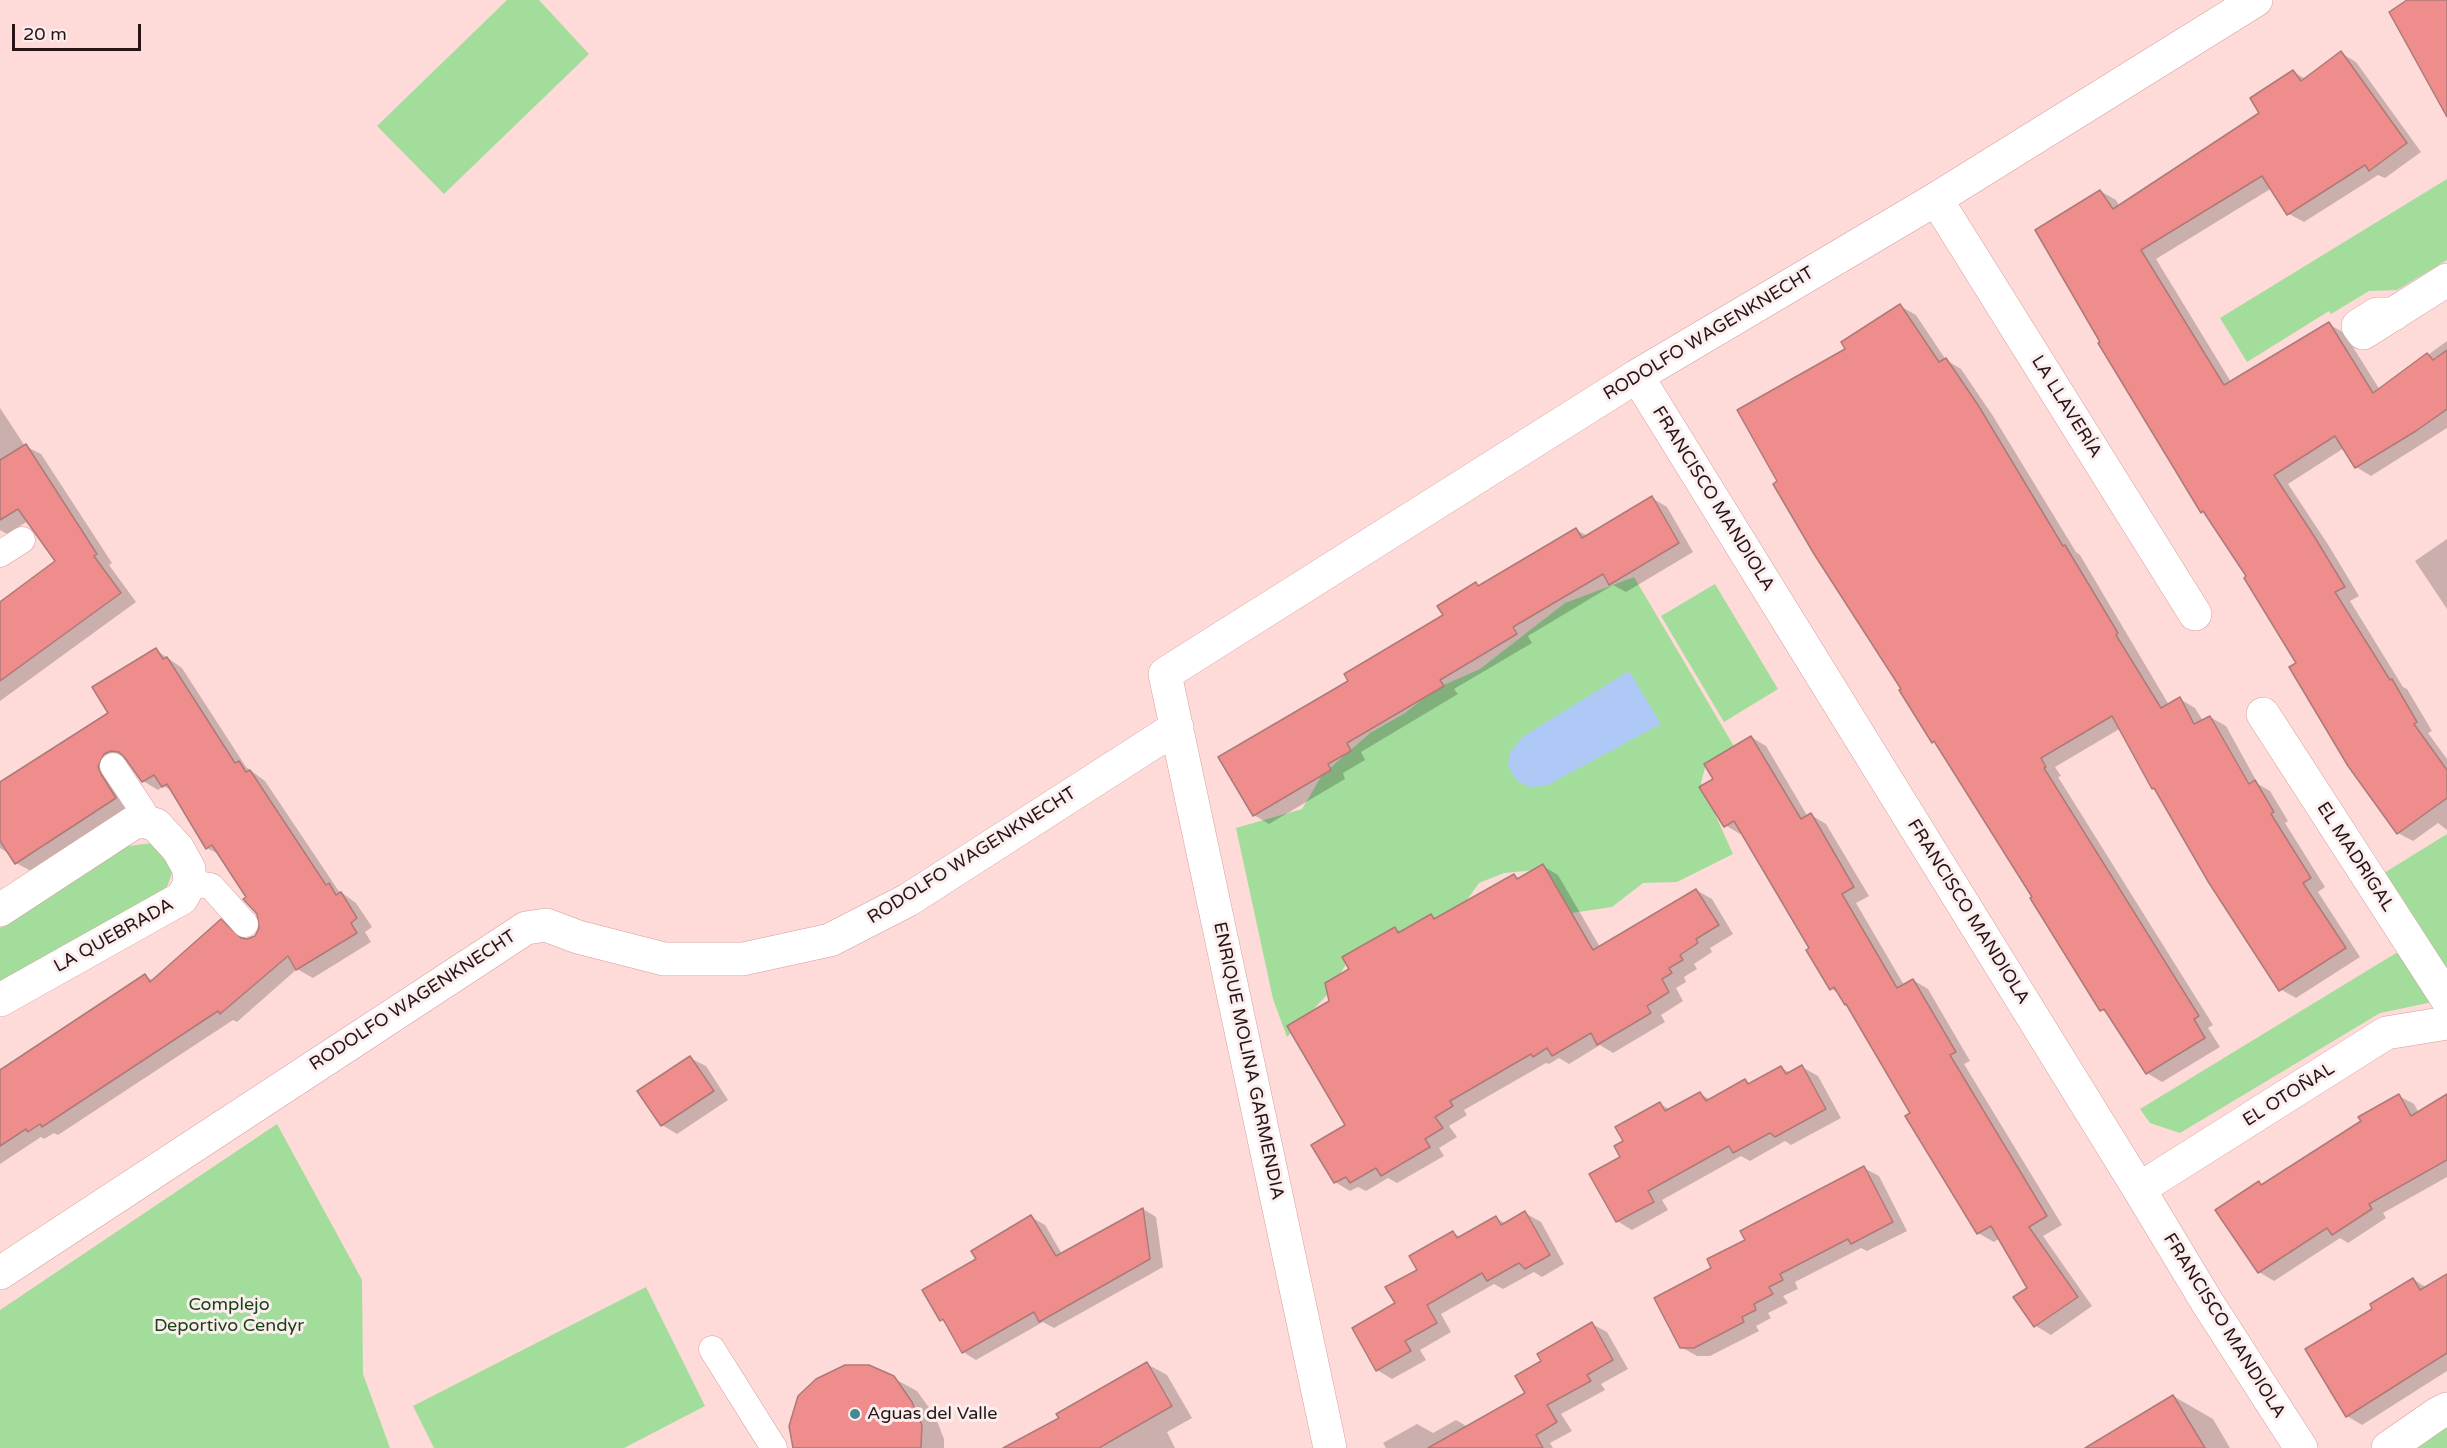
<!DOCTYPE html>
<html>
<head>
<meta charset="utf-8">
<style>
  body { margin:0 }
  #map { position:relative; width:2447px; height:1448px; overflow:hidden; background:#fedbd9; font-family:"Varela Round",sans-serif }
  canvas { display:block }
  .scale { position:absolute; left:12px; top:24px; width:129px; height:27px; box-sizing:border-box; border:3px solid #281414; border-top:0; padding-left:8px; font-size:18px; line-height:21px; white-space:nowrap; color:#281414; -webkit-text-stroke:4px #faeeee; paint-order:stroke }
</style>
</head>
<body>
<div id="map">
<canvas width="2447" height="1448"></canvas>
<div class="scale">20 m</div>
</div>
<script>
const c = document.querySelector('canvas').getContext('2d');
c.lineJoin = 'round';
function fillPath(path, color) {
  c.fillStyle = color;
  c.fill(path, 'evenodd');
}
function poly(rows) {
  const path = new Path2D();
  for (const r of rows) {
    path.moveTo(r[0], r[1]);
    for (let i = 2; i < r.length; i += 2) path.lineTo(r[i], r[i + 1]);
  }
  return path;
}
function stroke(path, color, width, dash) {
  c.strokeStyle = color;
  c.lineWidth = width;
  c.lineCap = dash ? 'butt' : 'round';
  c.setLineDash(dash || []);
  c.stroke(path);
}
function drawText(font, color, halo, rows, align = 'center') {
  c.font = font + ' "Varela Round",sans-serif';
  c.lineWidth = 6;
  c.setLineDash([]);
  c.textBaseline = 'middle';
  c.strokeStyle = halo;
  c.fillStyle = color;
  for (const [text, x, y, turn = 0] of rows) {
    c.save();
    c.translate(x, y);
    c.rotate((+turn || 0) * Math.PI / 180);
    c.textAlign = isNaN(turn) ? turn : align;
    if (halo) c.strokeText(text, 0, 0);
    c.fillText(text, 0, 0);
    c.restore();
  }
}
const green = poly([
  [507,0,539,0,589,54,444,194,377,126],
  [2447,179,2447,260,2397,290,2369,291,2331,314,2329,311,2247,362,2220,318],
  [1634,577,1735,748,1706,764,1701,783,1733,854,1677,882,1643,883,1612,907,1565,914,1536,870,1504,873,1479,883,1452,921,1355,950,1326,996,1287,1037,1273,999,1236,828,1302,809,1322,775,1370,733,1405,713,1437,688,1480,669,1565,603],
  [1715,584,1778,689,1724,722,1661,616],
  [2447,834,2447,999,2380,1013,2180,1133,2150,1123,2140,1109,2424,936,2384,873],
  [152,843,173,870,161,904,0,995,0,928,121,847],
  [277,1124,362,1280,363,1374,390,1448,0,1448,0,1310],
  [646,1287,705,1406,624,1448,434,1448,413,1406],
  [2447,1422,2447,1448,2413,1448]
]);
const water = poly([
  [1629,671,1661,724,1546,786,1529,787,1516,780,1508,766,1510,752,1524,736]
]);
const shadow = poly([
  [2341,53,2356,62,2421,152,2385,178,2378,175,2304,222,2289,214,2272,188,2156,259,2231,382,2329,324,2344,333,2380,390,2447,341,2447,428,2371,476,2356,467,2344,448,2288,484,2329,546,2359,596,2350,601,2403,687,2407,689,2432,731,2428,733,2447,759,2447,830,2438,823,2413,841,2398,833,2248,577,2208,515,2202,512,2100,191,2116,200,2120,207,2261,114,2293,72,2306,79],
  [1900,306,1916,315,1946,360,1961,369,1993,416,2076,552,2080,555,2169,705,2180,699,2195,708,2203,721,2210,717,2226,726,2258,784,2270,791,2288,821,2285,823,2325,887,2318,892,2360,957,2296,998,2280,989,2157,790,2153,788,2121,728,2055,767,2061,776,2058,777,2213,1025,2208,1028,2220,1047,2162,1082,2147,1073,2110,1015,2102,1010,2034,898,1901,691,1903,689,1847,349],
  [0,408,25,446,41,454,112,563,109,565,136,602,0,701,0,604,58,562,28,521,7,534,0,530],
  [1652,498,1667,507,1693,552,1626,592,1613,585,1528,636,1532,643,1454,689,1458,694,1361,752,1365,760,1343,773,1345,779,1269,824,1254,815,1350,682,1445,616,1476,584,1480,587,1576,530,1588,536],
  [2447,539,2447,609,2415,561],
  [156,650,182,668,246,767,265,781,338,890,356,903,372,927,365,932,371,942,313,978,297,969,237,1022,233,1020,58,1135,54,1133,44,1139,41,1137,0,1164,0,1072,145,976,154,981,221,921,236,930,247,940,256,936,260,930,261,920,245,900,248,897,222,856,207,848,173,792,164,786,158,790,143,781,128,759,120,762,131,807,31,871,16,863,10,854,0,848,0,783,110,713],
  [1751,737,1766,746,1808,817,1811,815,1826,824,1869,896,1856,903,1904,985,1913,980,1928,989,1970,1061,1964,1064,2062,1225,2043,1236,2092,1306,2051,1335,2036,1326,2015,1297,2029,1288,2000,1238,1994,1242,1978,1233,1913,1113,1849,1006,1840,994,1831,989,1811,949,1742,833,1740,834,1725,825,1715,779],
  [1543,866,1558,875,1600,947,1696,890,1712,899,1733,934,1710,948,1712,952,1694,964,1697,969,1684,977,1686,982,1676,988,1683,1001,1661,1015,1665,1022,1613,1053,1600,1045,1569,1064,1559,1058,1549,1064,1546,1063,1464,1110,1467,1115,1449,1126,1457,1137,1439,1148,1444,1156,1397,1183,1388,1178,1366,1191,1358,1187,1350,1191,1335,1182,1347,1125,1330,1002,1351,970,1395,928,1402,933,1431,916,1437,919,1514,875,1520,879],
  [690,1058,706,1066,728,1100,677,1134,662,1125],
  [1802,1067,1818,1076,1841,1118,1791,1145,1785,1141,1750,1161,1741,1156,1662,1200,1668,1210,1632,1230,1617,1221,1625,1142,1660,1104,1671,1110,1700,1094,1711,1100,1745,1081,1751,1084,1781,1068,1791,1073],
  [2399,1096,2414,1104,2419,1113,2447,1096,2447,1177,2383,1213,2386,1218,2348,1243,2340,1238,2274,1281,2259,1272,2259,1183,2263,1186],
  [1864,1168,1879,1176,1907,1231,1867,1251,1861,1248,1795,1282,1798,1289,1783,1296,1788,1303,1768,1313,1771,1318,1756,1326,1759,1331,1710,1356,1697,1356,1681,1347,1713,1269,1747,1240],
  [1143,1209,1156,1217,1163,1267,1054,1328,1043,1322,976,1360,963,1352,947,1324,941,1320,978,1259,1031,1217,1045,1225,1062,1254],
  [1525,1213,1541,1222,1564,1264,1542,1277,1534,1272,1503,1289,1494,1284,1441,1314,1451,1332,1420,1350,1426,1360,1392,1379,1377,1370,1397,1304,1419,1270,1453,1233,1461,1237,1496,1218,1505,1223],
  [2447,1276,2447,1371,2362,1425,2347,1416,2374,1309,2413,1279,2427,1288],
  [1592,1324,1607,1332,1628,1369,1601,1384,1605,1390,1561,1414,1572,1431,1550,1443,1553,1448,1386,1448,1383,1443,1417,1424,1433,1433,1456,1420,1468,1427,1527,1394,1543,1362],
  [1147,1364,1167,1375,1192,1418,1167,1432,1175,1448,1015,1448],
  [893,1378,917,1391,935,1416,944,1439,944,1448,794,1448],
  [2173,1396,2213,1419,2230,1448,2088,1448]
]);
const building = poly([
  [2407,0,2447,0,2447,117,2389,12,2407,0],
  [2341,51,2407,143,2369,171,2365,165,2287,215,2262,176,2141,250,2224,385,2329,322,2373,393,2427,353,2433,360,2447,350,2447,409,2416,431,2355,468,2335,436,2274,475,2314,536,2345,587,2335,592,2390,680,2392,679,2417,722,2414,724,2447,770,2447,798,2397,834,2348,766,2289,667,2296,663,2244,578,2246,576,2203,511,2201,513,2172,465,2098,343,2100,342,2035,230,2100,190,2113,209,2259,113,2250,98,2293,70,2301,81,2341,51],
  [1900,304,1939,362,1946,358,1978,405,2063,546,2065,545,2118,633,2116,635,2161,708,2180,697,2194,724,2210,716,2249,784,2255,780,2274,812,2271,814,2311,878,2303,883,2346,948,2279,991,2209,883,2154,788,2152,789,2112,716,2041,758,2046,767,2044,768,2199,1016,2194,1019,2205,1038,2146,1074,2104,1009,2100,1011,2030,898,2032,897,1934,741,1932,743,1899,690,1901,689,1814,554,1773,484,1777,481,1737,410,1845,349,1841,342,1900,304],
  [26,444,97,554,94,556,121,593,0,681,0,602,55,561,18,509,0,520,0,460,26,444],
  [1652,496,1679,543,1609,585,1603,574,1513,627,1517,634,1440,680,1444,686,1347,743,1351,751,1328,764,1331,770,1253,816,1218,757,1348,681,1344,674,1443,615,1437,606,1476,582,1478,586,1576,528,1582,538,1652,496],
  [156,648,163,659,167,657,235,763,239,761,246,772,250,770,326,885,329,883,336,895,341,892,357,918,351,923,357,933,296,970,288,956,220,1014,218,1011,42,1127,40,1124,28,1132,26,1129,0,1146,0,1070,145,974,150,982,221,919,241,938,247,939,255,936,259,928,257,914,243,899,246,897,212,845,206,849,167,784,162,787,154,775,142,782,125,758,119,752,111,751,104,754,98,766,101,774,116,798,15,864,0,841,0,782,108,713,92,687,156,648],
  [1751,736,1801,819,1811,813,1854,887,1842,894,1876,952,1897,988,1913,979,1956,1052,1950,1055,2047,1216,2029,1227,2078,1297,2034,1327,2013,1297,2027,1288,1991,1226,1977,1234,1905,1116,1910,1113,1846,1004,1845,1005,1834,987,1830,990,1806,950,1809,948,1734,821,1724,827,1699,787,1713,779,1704,764,1751,736],
  [1543,864,1593,950,1696,889,1719,925,1696,939,1698,943,1680,955,1683,960,1669,968,1672,973,1662,979,1669,992,1647,1006,1651,1013,1597,1045,1591,1033,1552,1056,1547,1048,1533,1057,1531,1054,1450,1101,1453,1106,1435,1117,1443,1128,1425,1139,1430,1147,1381,1176,1376,1168,1350,1183,1346,1177,1334,1183,1311,1145,1345,1125,1287,1026,1329,1001,1325,983,1349,969,1342,957,1395,927,1398,933,1431,914,1434,919,1514,874,1517,879,1543,864],
  [690,1056,714,1091,661,1126,637,1091,690,1056],
  [1802,1065,1826,1109,1775,1137,1770,1133,1733,1153,1729,1146,1648,1191,1654,1202,1616,1222,1589,1174,1620,1157,1614,1146,1623,1141,1615,1127,1660,1102,1665,1111,1700,1092,1706,1101,1745,1079,1748,1084,1781,1066,1786,1074,1802,1065],
  [2399,1094,2411,1116,2447,1094,2447,1160,2369,1204,2372,1209,2332,1235,2327,1228,2258,1273,2215,1210,2259,1181,2261,1185,2361,1121,2358,1117,2399,1094],
  [1864,1166,1893,1222,1851,1244,1848,1239,1780,1274,1783,1280,1769,1287,1773,1294,1754,1304,1756,1310,1742,1317,1744,1322,1694,1348,1680,1348,1654,1298,1711,1268,1707,1259,1745,1240,1740,1231,1864,1166],
  [1143,1208,1150,1259,1039,1322,1034,1312,962,1353,943,1319,940,1321,922,1290,976,1259,971,1251,1031,1215,1056,1256,1143,1208],
  [1525,1211,1550,1255,1525,1269,1519,1263,1487,1281,1482,1273,1427,1305,1437,1323,1405,1341,1411,1351,1376,1371,1352,1328,1395,1303,1385,1287,1417,1270,1409,1256,1453,1231,1457,1238,1496,1216,1501,1225,1525,1211],
  [2447,1274,2447,1353,2346,1417,2305,1349,2372,1309,2370,1304,2413,1278,2420,1290,2447,1274],
  [1592,1322,1613,1360,1587,1375,1591,1381,1547,1405,1557,1422,1536,1435,1543,1448,1428,1448,1525,1393,1515,1376,1541,1361,1537,1354,1592,1322],
  [1147,1362,1172,1406,1099,1448,1003,1448,1059,1418,1056,1414,1147,1362],
  [845,1365,869,1365,894,1376,912,1402,922,1425,921,1448,793,1448,789,1426,798,1396,816,1379,845,1365],
  [2173,1395,2205,1448,2085,1448,2173,1395]
]);
const service = poly([
  [0,554,22,540],
  [113,766,143,811,144,821],
  [190,883,211,886,245,924],
  [712,1349,774,1448]
]);
const minor = poly([
  [1936,199,2195,614],
  [2394,314,2377,314,2358,326,2363,333,2447,280],
  [1637,376,2139,1189,2207,1302,2301,1448],
  [2263,714,2447,999],
  [0,910,133,823,144,821,156,825,178,849,189,869,190,883,182,898,0,1000],
  [2139,1189,2386,1033,2447,1023],
  [0,1273,526,928,546,925,578,937,664,959,743,959,830,940,908,900,1177,727],
  [1330,1448,1165,674,1637,376,1936,199,2256,0],
  [2388,1448,2437,1414,2447,1409]
]);
const markers = [
  [855,1414,6,"#428a8f"]
];
const streetNames = [
  ["RODOLFO WAGENKNECHT",1709,334,-31],
  ["LA LLAVERÍA",2066,407,58],
  ["FRANCISCO MANDIOLA",1713,499,58],
  ["RODOLFO WAGENKNECHT",972,856,-32],
  ["EL MADRIGAL",2355,857,57],
  ["FRANCISCO MANDIOLA",1968,912,58],
  ["LA QUEBRADA",114,936,-29],
  ["RODOLFO WAGENKNECHT",413,1001,-33],
  ["ENRIQUE MOLINA GARMENDIA",1248,1061,78],
  ["EL OTOÑAL",2289,1095,-32],
  ["FRANCISCO MANDIOLA",2224,1326,58]
];
const parkNames = [
  ["Complejo",229,1305],
  ["Deportivo Cendyr",229,1326]
];
const poiNames = [
  ["Aguas del Valle",867,1414]
];
fillPath(green, '#a3dd9b');
fillPath(water, '#afc9f6');
fillPath(shadow, '#0003');
fillPath(building, '#ee8d8b');
stroke(building, '#ae7a78', 1.5);
stroke(service, '#d49d9b', 27);
stroke(minor, '#d49d9b', 34);
stroke(service, '#fff', 26);
stroke(minor, '#fff', 33);
for (const [x, y, r, color] of markers) {
  const dot = new Path2D();
  dot.arc(x, y, r, 0, 2 * Math.PI);
  c.fillStyle = color;
  c.fill(dot);
  stroke(dot, '#faeeee', 2);
}
drawText('18px', '#281414', '#faeeee', streetNames);
drawText('18px', '#194314', '#faeeee', parkNames);
drawText('18px', '#281414', '#faeeee', poiNames, 'left');
</script>
</body>
</html>
